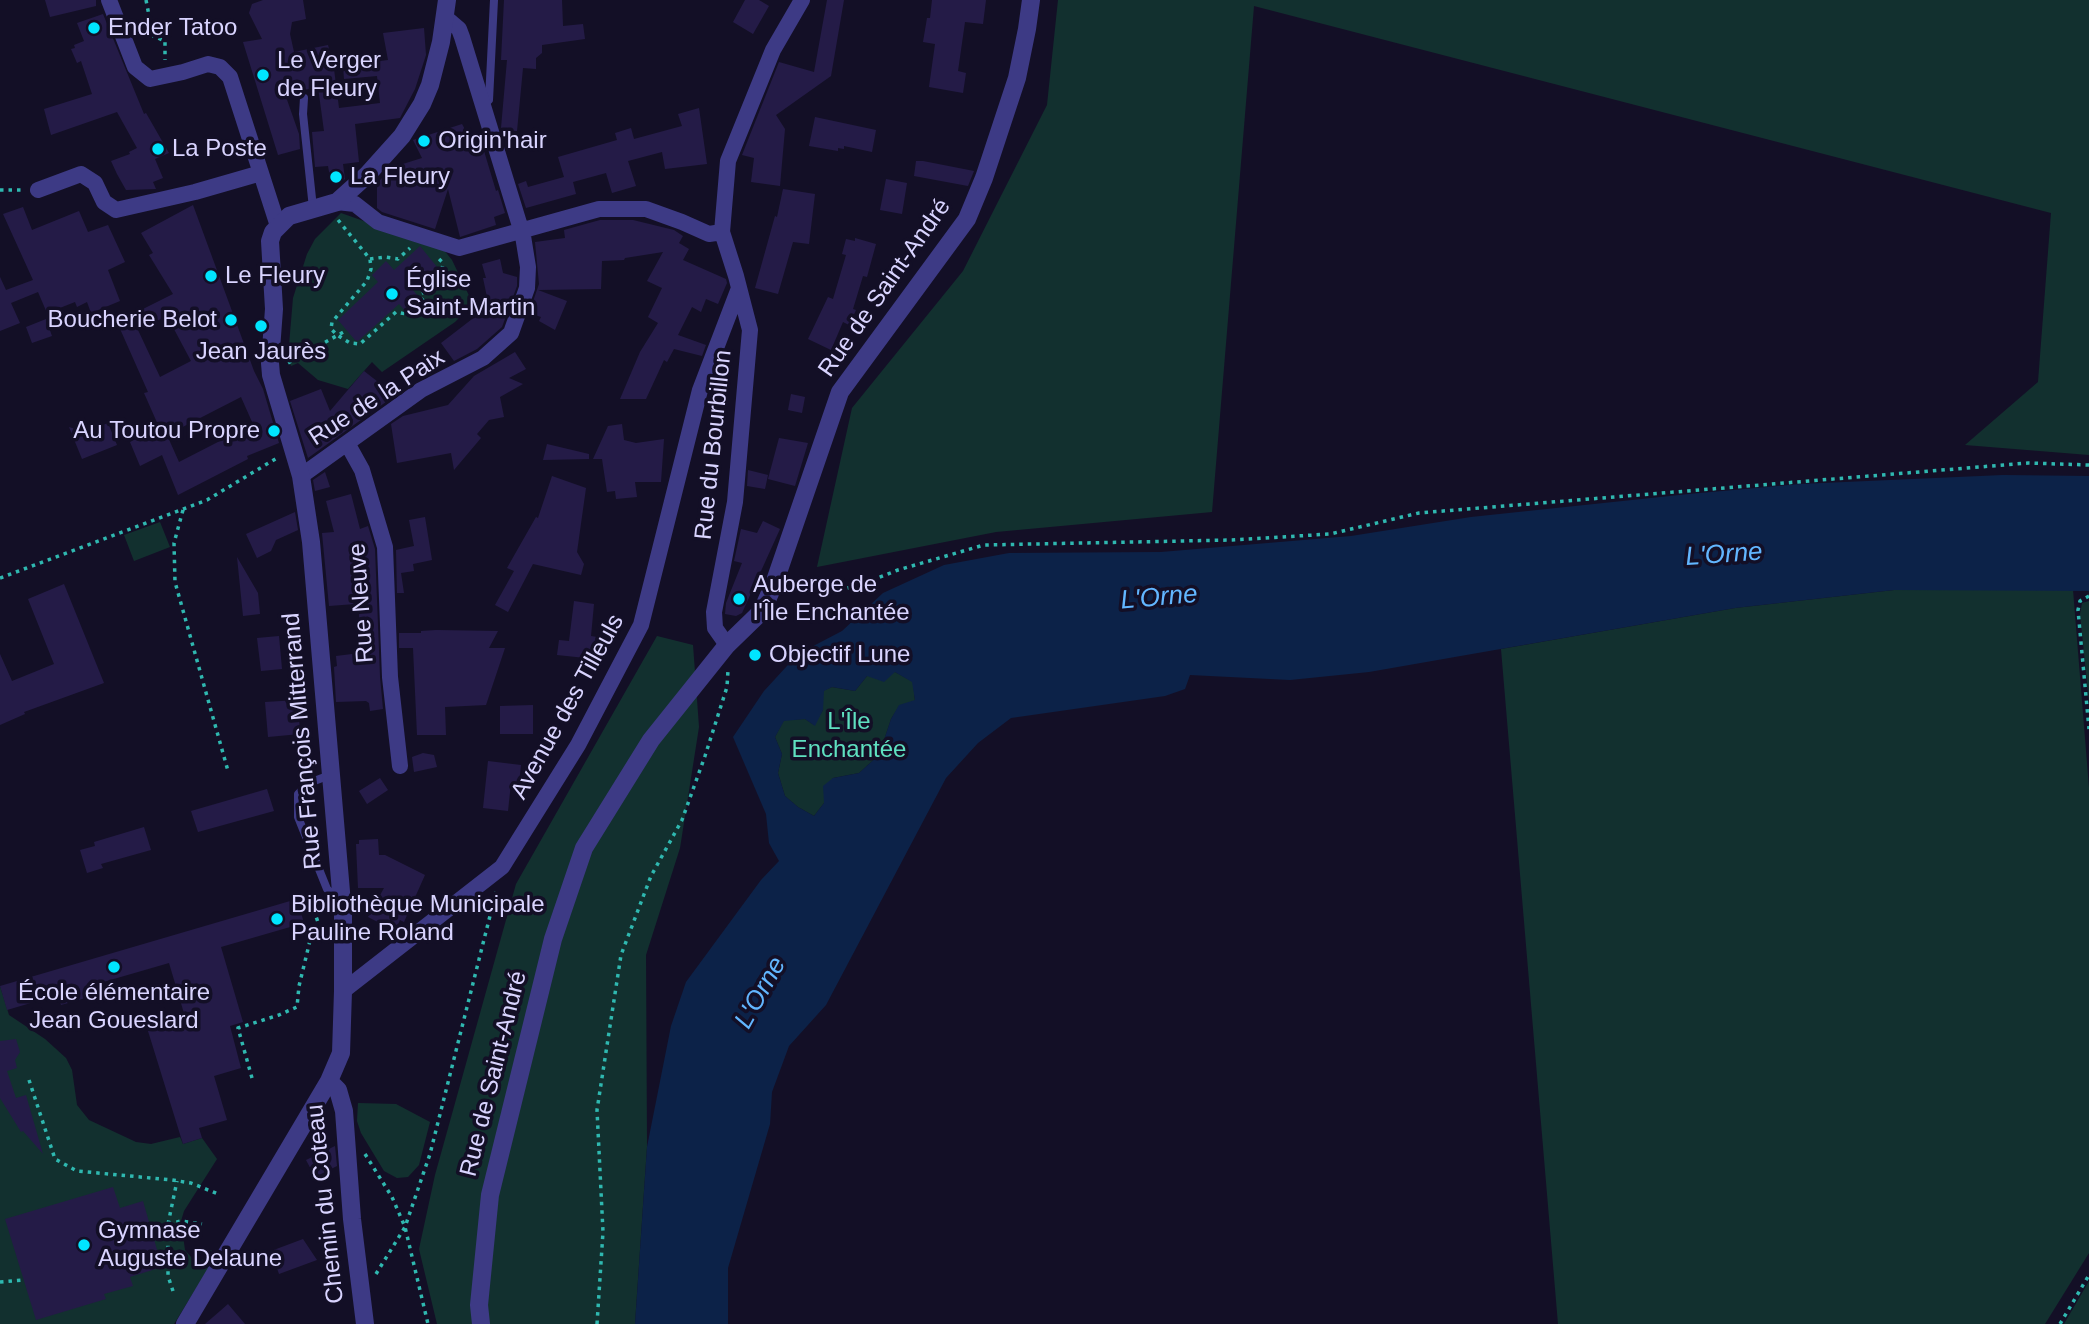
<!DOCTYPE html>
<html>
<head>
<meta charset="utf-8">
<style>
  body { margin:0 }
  canvas { display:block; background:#130f26 }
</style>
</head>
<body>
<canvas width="2089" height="1324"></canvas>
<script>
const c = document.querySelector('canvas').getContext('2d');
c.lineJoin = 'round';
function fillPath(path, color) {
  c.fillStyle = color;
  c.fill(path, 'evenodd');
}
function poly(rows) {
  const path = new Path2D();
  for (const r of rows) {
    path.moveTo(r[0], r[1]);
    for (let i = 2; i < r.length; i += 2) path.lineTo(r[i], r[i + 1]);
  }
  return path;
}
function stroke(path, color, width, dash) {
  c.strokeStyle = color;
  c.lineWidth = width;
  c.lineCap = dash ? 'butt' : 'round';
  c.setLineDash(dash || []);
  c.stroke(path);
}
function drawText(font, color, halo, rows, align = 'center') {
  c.font = font + ' Helvetica,sans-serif';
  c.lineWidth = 7;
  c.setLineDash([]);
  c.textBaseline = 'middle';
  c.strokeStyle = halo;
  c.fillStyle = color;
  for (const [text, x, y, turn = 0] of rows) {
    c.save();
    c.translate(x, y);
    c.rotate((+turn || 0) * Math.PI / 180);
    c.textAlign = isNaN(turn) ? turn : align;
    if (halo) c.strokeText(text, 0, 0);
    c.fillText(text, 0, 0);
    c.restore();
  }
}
const green = poly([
  [1058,0,2089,0,2089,455,1965,445,2038,382,2051,213,1254,6,1212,512,996,532,817,567,852,408,963,271,1047,105],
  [341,213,443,249,452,260,473,304,455,322,382,372,372,362,348,389,318,380,298,363,291,366,288,357,293,298,307,254,315,239],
  [160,522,170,547,134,561,124,535],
  [1894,590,2073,590,2089,788,2089,1253,2045,1324,1558,1324,1501,649,1735,608],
  [2089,601,2089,702,2080,614,2082,603],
  [657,636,693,645,699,727,680,848,646,955,647,1147,635,1324,437,1324,419,1249,435,1175,516,884],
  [895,672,913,682,915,701,899,706,891,719,879,755,859,773,833,778,824,803,814,816,798,807,785,796,778,773,782,754,775,737,784,720,805,719,814,725,823,710,823,691,832,687,855,691,867,676],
  [0,986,9,1015,45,1039,66,1058,72,1070,77,1105,89,1120,136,1142,151,1144,180,1137,183,1144,202,1138,217,1159,184,1211,181,1221,185,1250,198,1265,210,1250,218,1253,174,1324,0,1324],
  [358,1103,396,1104,430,1122,419,1165,408,1177,397,1178,384,1171,361,1133,357,1121],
  [2089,1281,2089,1324,2064,1324]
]);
const water = poly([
  [2003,475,2089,476,2089,591,1894,590,1735,608,1369,672,1290,680,1190,675,1185,689,1165,696,1011,718,978,743,946,778,826,1005,789,1046,772,1092,770,1124,728,1268,728,1324,635,1324,647,1147,671,1026,686,982,761,880,779,861,769,843,766,814,733,737,764,691,798,654,842,631,883,593,944,565,1009,553,1161,552,1351,536,1471,517,1689,494,1800,484],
  [895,672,912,682,915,700,899,705,891,719,879,755,859,773,833,778,823,786,824,803,814,816,798,807,785,796,778,773,782,754,775,737,784,721,805,719,815,726,823,710,824,691,832,687,855,691,867,676,884,682]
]);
const building = poly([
  [45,0,96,0,96,6,50,17],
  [263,0,303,0,306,19,292,22,290,34,294,52,328,45,334,69,339,108,380,103,377,76,344,79,343,66,388,60,383,33,424,28,426,55,415,89,402,114,400,118,355,124,359,162,343,164,345,179,340,183,331,183,328,166,315,167,312,132,324,131,318,87,285,94,299,134,300,149,278,155,243,42,262,39,249,13,252,4],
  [504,0,562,0,563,26,583,24,585,39,542,45,542,53,536,58,536,69,523,68,517,131,502,130,501,128,507,60,501,60],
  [745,0,759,0,769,6,753,34,733,22],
  [827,0,844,0,831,76,776,115,785,129,780,186,751,182,754,158,742,155,779,62,814,72],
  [932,0,986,0,983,24,965,22,958,71,966,73,963,93,929,87,935,44,923,42,927,18,930,18],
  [103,14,144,114,146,113,169,153,155,159,163,178,153,182,156,189,126,190,117,174,111,161,130,154,129,152,137,148,117,112,51,135,44,109,92,94,81,61,77,63,71,49,75,48,74,45,84,41,77,23],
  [699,108,707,164,665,169,662,152,628,161,636,186,612,193,606,173,573,182,576,194,526,208,518,184,526,181,528,187,564,177,558,157,617,140,615,133,631,128,634,139,682,126,678,114],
  [815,117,876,130,872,152,844,146,844,149,838,148,838,151,809,146],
  [462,124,473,144,481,141,496,191,498,190,505,213,494,217,496,225,460,237,448,189,435,229,382,212,377,208,377,184,390,168,422,158,413,140],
  [916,161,923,161,974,171,968,186,914,176],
  [886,179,907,183,902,214,880,210],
  [783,189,815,194,809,244,793,242,778,294,755,288,775,216,777,217],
  [193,205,254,371,263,389,279,443,247,456,248,459,178,495,162,455,140,466,130,442,159,427,144,393,148,392,117,322,173,294,149,255,153,253,141,233],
  [167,316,191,361,160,377,138,330],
  [241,397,253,424,179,462,167,435],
  [23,207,32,230,79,211,88,232,108,225,125,262,108,270,120,301,91,313,87,302,77,307,75,302,47,313,38,292,11,303,20,323,0,331,0,277,6,290,33,280,3,214],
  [600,220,633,220,674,230,683,236,679,243,689,249,683,260,726,279,727,283,718,304,706,299,701,312,692,307,678,335,706,345,702,356,674,349,667,362,664,360,646,399,620,399,640,352,658,323,648,317,662,288,647,281,663,252,625,258,624,260,602,261,601,289,538,290,567,301,555,330,539,321,541,317,529,313,539,284,535,242,565,238,564,230],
  [855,238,876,244,867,277,863,276,853,309,856,310,849,325,843,322,831,350,808,339,828,297,833,299,846,255,842,254,846,239,855,241],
  [420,246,437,267,413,290,420,299,406,312,399,304,358,341,355,340,338,320,378,282,372,275,386,261,394,270],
  [500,259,503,273,517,277,517,286,502,327,477,349,454,361,441,343,489,306,486,301,487,297,483,278,486,278,482,264],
  [46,319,52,336,32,343,26,327],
  [515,352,526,369,509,378,523,384,500,397,504,417,489,420,477,434,481,438,454,470,451,453,397,463,391,424,403,416,448,405,474,376],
  [364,371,382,385,390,399,308,458,290,401,321,389,330,411],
  [791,394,805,397,802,413,788,410],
  [108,423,117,445,82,459,69,427,85,432],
  [622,424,624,440,636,443,664,439,661,482,635,482,637,497,616,499,615,491,607,492,602,459,593,459,608,426],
  [779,438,808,443,795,486,768,479],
  [547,444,589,454,589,459,543,460],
  [748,470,768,475,765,489,747,486],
  [325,472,330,487,315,491,313,480],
  [552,476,586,488,577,552,584,564,581,575,533,564,508,612,495,605,514,571,507,568,536,517,538,518],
  [351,494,360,529,368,526,375,549,380,677,383,709,370,711,369,703,366,701,336,702,334,667,337,666,336,656,360,653,359,612,356,612,355,604,329,606,322,533,334,532,326,501],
  [295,512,298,530,276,540,271,551,257,558,246,534],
  [425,517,432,560,413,564,414,571,401,573,404,593,397,593,396,550,414,546,409,520],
  [763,521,780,529,742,613,736,616,725,614,726,603,742,563,734,561,741,529,757,533],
  [237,557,258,593,260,614,243,616],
  [64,584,104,683,24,712,25,714,0,725,0,654,12,681,54,664,28,599],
  [574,601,594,604,591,636,597,637,595,659,557,655,559,640,569,641],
  [436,630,498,631,489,648,505,648,486,705,445,707,446,735,417,735,413,648,399,648,399,633,421,633,421,631],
  [279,636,282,669,261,671,257,638],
  [298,700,300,734,268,737,265,702],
  [533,705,533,734,500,734,500,706],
  [423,753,434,755,437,767,414,772,412,757],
  [488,761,521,765,519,783,511,783,508,811,483,808],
  [380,778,388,790,367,804,359,791],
  [267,789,274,811,198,832,191,811],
  [144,827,151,850,101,864,103,868,87,873,80,850,95,846,94,842],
  [378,839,379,855,385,855,425,875,404,922,400,920,395,931,368,917,384,888,358,888,356,844,359,844,359,840],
  [297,899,304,923,221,947,243,1022,230,1026,241,1068,214,1076,227,1120,199,1128,202,1138,183,1144,148,1031,186,1020,169,963,93,985,96,995,61,1005,58,995,7,1010,0,986],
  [16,1039,20,1052,15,1060,17,1068,7,1071,16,1098,26,1095,43,1154,23,1131,21,1132,0,1098,0,1041],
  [335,1146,337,1166,315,1177,306,1160],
  [113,1187,120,1208,143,1201,162,1267,130,1277,133,1286,104,1294,106,1299,36,1320,5,1219],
  [303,1239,317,1260,279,1274,271,1251],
  [228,1304,245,1324,205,1324,220,1311]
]);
const path = poly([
  [146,0,153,36,165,41,165,60],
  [0,190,22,190],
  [338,220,370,259,371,269,367,281,332,322,331,329,337,335,350,343,360,344,396,312,406,314,413,310,425,297,422,289,429,280,442,270,443,263,439,259],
  [370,259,385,257,398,259,410,248],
  [288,363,347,330],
  [183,510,174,543,175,582,228,771],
  [0,578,207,500,277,458],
  [831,592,860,585,898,570,984,545,1232,540,1330,534,1419,513,2028,463,2089,465],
  [2089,596,2080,601,2078,610,2089,729],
  [252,1078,238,1028,279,1015,297,1007,299,986,315,920,321,918],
  [29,1080,55,1159,77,1171,172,1180,191,1183,218,1194],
  [365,1154,392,1197,405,1227,428,1324],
  [168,1224,181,1221,202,1224],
  [376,1274,405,1227,430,1154,496,892],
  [0,1282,23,1280],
  [173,1291,168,1276,168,1224,177,1181],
  [597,1324,603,1232,597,1110,621,955,651,876,682,820,705,756,727,687,728,670],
  [2060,1324,2089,1275]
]);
const service = poly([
  [304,98,303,114,313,208],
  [485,104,489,100,494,0],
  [330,775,309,783,298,794,298,817,327,889,339,899]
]);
const minor = poly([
  [109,0,135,67,150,79,183,72,208,64,220,67,230,77,278,226],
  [38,190,81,174,95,183,104,202,116,210,195,192,261,173],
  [337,202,355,204,378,222,459,248,599,209,646,209,682,222,709,234,722,232],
  [347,443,362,470,385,547,390,677,400,766],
  [301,476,421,390,483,358,511,333,527,288,528,267,523,236,462,37,459,29,445,17],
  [727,645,715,628,714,612,735,502,750,330,736,276,722,232,728,161,773,50,802,0],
  [343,991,502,867,578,745,641,625,700,390,739,288]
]);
const tertiary = poly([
  [329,1081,338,1090,344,1111,352,1219,365,1324],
  [185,1324,329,1081,341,1053,343,991,343,915,311,542,301,476,271,375,270,363,274,309,270,241,273,232,289,216,337,202,367,175,402,136,422,104,430,85,441,42,447,0],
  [481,1324,479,1305,490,1195,553,939,584,848,651,740,727,645,762,611,774,584,840,392,967,219,984,178,1017,78,1027,29,1031,0]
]);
const markers = [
  [94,28,7,"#00e5ff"],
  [263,75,7,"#00e5ff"],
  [424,141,7,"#00e5ff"],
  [158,149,7,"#00e5ff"],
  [336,177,7,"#00e5ff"],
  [211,276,7,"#00e5ff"],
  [392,294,7,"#00e5ff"],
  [231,320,7,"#00e5ff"],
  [261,326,7,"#00e5ff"],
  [274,431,7,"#00e5ff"],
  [739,599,7,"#00e5ff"],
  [755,655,7,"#00e5ff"],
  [277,919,7,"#00e5ff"],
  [114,967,7,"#00e5ff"],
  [84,1245,7,"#00e5ff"]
];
const poiNames = [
  ["Ender Tatoo",108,28],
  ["Le Verger",277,61],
  ["de Fleury",277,89],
  ["Origin'hair",438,141],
  ["La Poste",172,149],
  ["La Fleury",350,177],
  ["Le Fleury",225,276],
  ["Église",406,280],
  ["Saint-Martin",406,308],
  ["Boucherie Belot",217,320,"right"],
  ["Jean Jaurès",261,352,"center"],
  ["Au Toutou Propre",260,431,"right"],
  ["Auberge de",753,585],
  ["l'Île Enchantée",753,613],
  ["Objectif Lune",769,655],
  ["Bibliothèque Municipale",291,905],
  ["Pauline Roland",291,933],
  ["École élémentaire",114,993,"center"],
  ["Jean Goueslard",114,1021,"center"],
  ["Gymnase",98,1231],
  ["Auguste Delaune",98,1259]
];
const streetNames = [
  ["Rue de Saint-André",885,288,-55],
  ["Rue de la Paix",377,398,-33],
  ["Rue du Bourbillon",714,445,-84],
  ["Rue Neuve",362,603,-94],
  ["Avenue des Tilleuls",568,707,-61],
  ["Rue François Mitterrand",303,741,-95],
  ["Rue de Saint-André",494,1074,-76],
  ["Chemin du Coteau",326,1204,-96]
];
const parkNames = [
  ["L'Île",849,722],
  ["Enchantée",849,750]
];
const waterNames = [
  ["L'Orne",1724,555,-4],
  ["L'Orne",1159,598,-5],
  ["L'Orne",761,993,-61]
];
fillPath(green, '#12302f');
fillPath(water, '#0c2248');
fillPath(building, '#241b47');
stroke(path, '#2fb8b0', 3.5, [3.5, 5]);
stroke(service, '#3d3a85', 8);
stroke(minor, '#3d3a85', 16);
stroke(tertiary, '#3d3a85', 18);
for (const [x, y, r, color] of markers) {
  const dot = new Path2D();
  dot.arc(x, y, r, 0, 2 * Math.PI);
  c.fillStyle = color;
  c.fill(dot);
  stroke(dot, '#130f26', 2.5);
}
drawText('24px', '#d9d4ff', '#130f26', poiNames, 'left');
drawText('24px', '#d9d4ff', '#130f26', streetNames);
drawText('24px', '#5fe0c0', '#130f26', parkNames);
drawText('italic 26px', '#62b6ff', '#130f26', waterNames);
</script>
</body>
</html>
